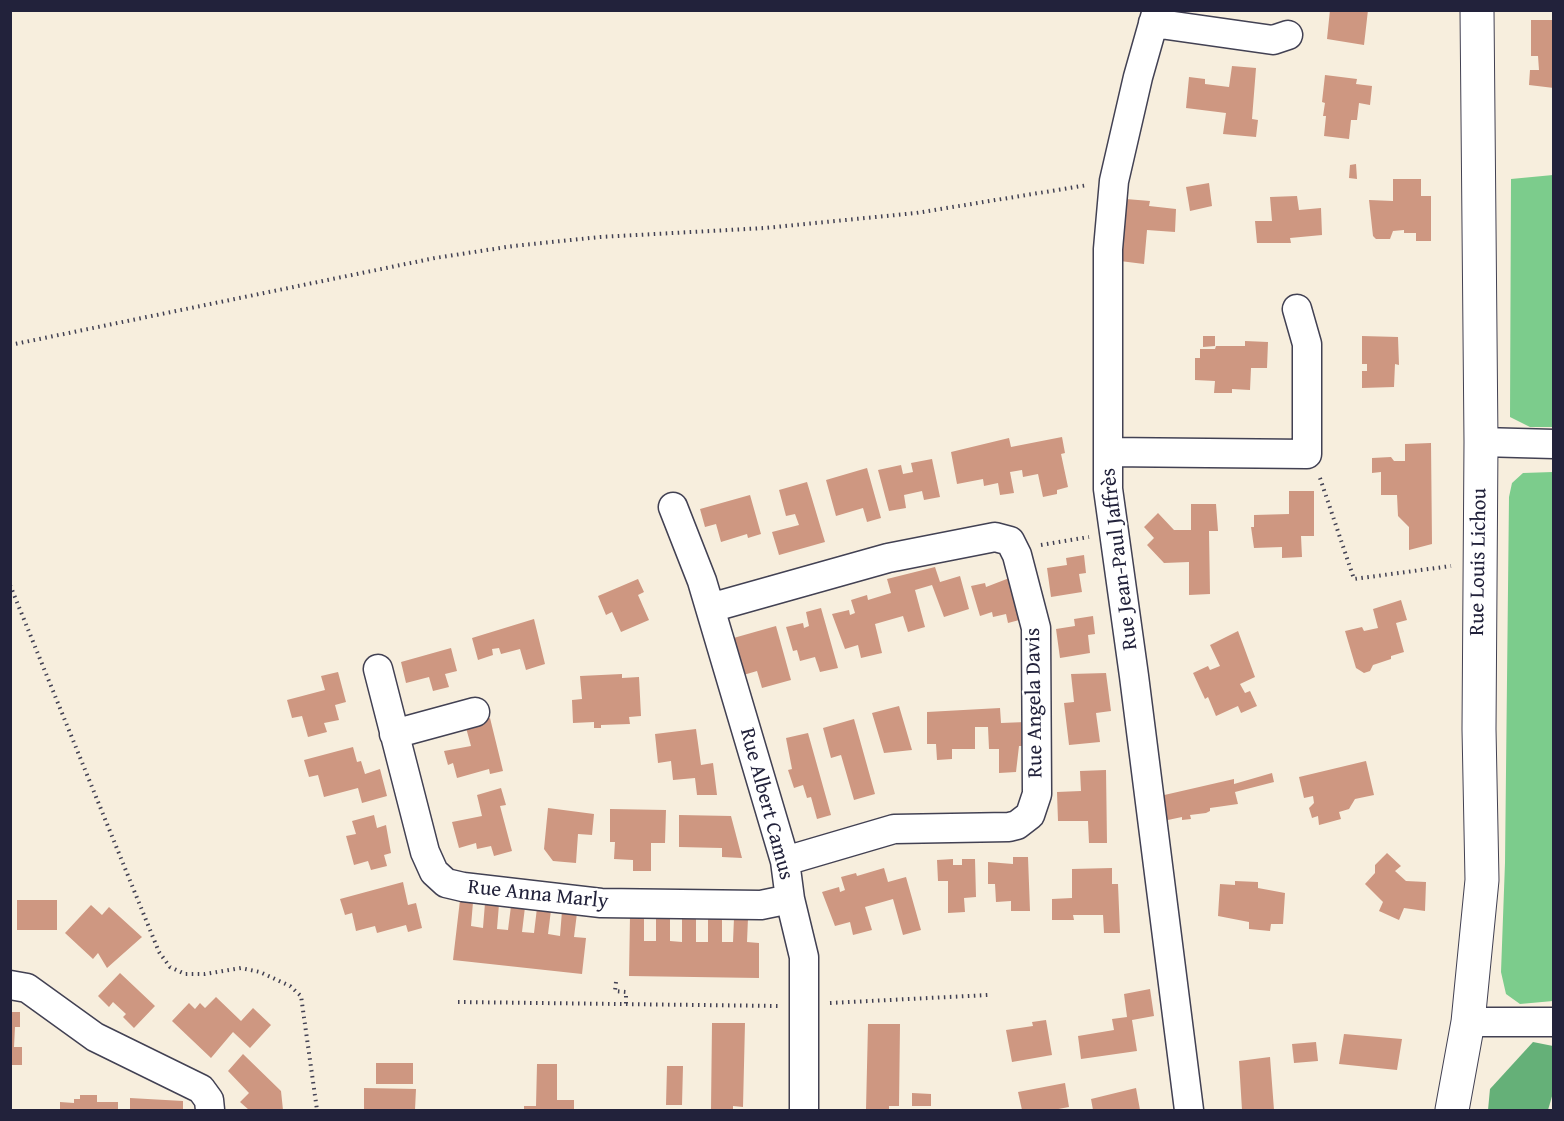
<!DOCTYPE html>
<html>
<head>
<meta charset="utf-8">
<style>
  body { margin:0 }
  #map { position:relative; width:1564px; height:1121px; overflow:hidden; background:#f7eedd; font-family:"Gentium Book Plus",serif }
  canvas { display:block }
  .frame { position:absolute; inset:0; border:12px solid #22223b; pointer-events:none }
</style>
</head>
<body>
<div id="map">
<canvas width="1564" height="1121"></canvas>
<div class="frame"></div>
</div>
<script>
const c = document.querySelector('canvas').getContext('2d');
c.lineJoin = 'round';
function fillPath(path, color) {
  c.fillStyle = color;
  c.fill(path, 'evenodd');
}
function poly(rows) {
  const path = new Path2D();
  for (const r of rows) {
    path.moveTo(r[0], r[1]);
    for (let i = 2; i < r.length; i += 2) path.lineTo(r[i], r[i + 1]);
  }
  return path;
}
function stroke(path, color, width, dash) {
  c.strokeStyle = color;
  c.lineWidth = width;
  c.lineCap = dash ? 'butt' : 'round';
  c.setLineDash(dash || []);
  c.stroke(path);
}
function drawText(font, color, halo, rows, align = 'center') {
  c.font = font + ' "Gentium Book Plus",serif';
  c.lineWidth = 4.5;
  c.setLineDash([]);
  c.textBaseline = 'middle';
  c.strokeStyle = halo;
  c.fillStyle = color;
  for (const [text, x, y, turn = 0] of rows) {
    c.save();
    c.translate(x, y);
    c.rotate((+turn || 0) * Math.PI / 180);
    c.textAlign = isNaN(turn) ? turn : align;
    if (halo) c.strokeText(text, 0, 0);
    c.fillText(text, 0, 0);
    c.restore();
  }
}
const green = poly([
  [1553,175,1553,427,1530,427,1510,417,1511,179],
  [1553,472,1553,1001,1520,1004,1506,994,1501,972,1505,863,1509,497,1512,483,1523,473]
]);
const forest = poly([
  [1533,1042,1553,1046,1553,1093,1548,1110,1488,1110,1490,1089]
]);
const building = poly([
  [1330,10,1368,10,1364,45,1327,39],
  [1531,20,1554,20,1554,88,1529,85,1530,70,1539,70,1538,56,1531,56],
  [1232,66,1256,68,1252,119,1258,120,1256,137,1223,134,1226,113,1186,108,1189,77,1205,79,1205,84,1229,87],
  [1325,75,1357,79,1356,84,1372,86,1370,105,1359,103,1357,120,1351,120,1349,139,1324,136,1326,116,1323,116,1325,103,1322,102],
  [1356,164,1357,179,1349,178,1350,165],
  [1393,179,1421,179,1421,196,1431,196,1431,241,1416,241,1416,233,1404,233,1404,230,1393,231,1390,239,1376,239,1373,236,1369,200,1393,201],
  [1209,183,1212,206,1190,211,1186,187],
  [1297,196,1299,210,1321,208,1322,235,1290,238,1291,243,1257,243,1255,221,1272,221,1270,197],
  [1126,199,1150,201,1149,206,1176,209,1175,232,1147,230,1144,264,1120,261],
  [1203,336,1215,336,1215,346,1203,347],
  [1362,336,1398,337,1399,365,1395,364,1394,387,1362,388,1362,371,1367,371,1367,364,1362,364],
  [1245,341,1268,342,1267,368,1251,368,1250,390,1232,389,1232,393,1214,393,1215,381,1195,380,1195,358,1200,358,1200,349,1215,349,1216,346,1245,346],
  [1062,437,1065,453,1061,454,1068,487,1057,490,1057,494,1043,497,1038,474,1023,477,1022,470,1010,472,1014,493,1000,495,998,483,984,486,983,479,957,484,951,452,1009,438,1011,447],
  [1431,443,1432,544,1409,550,1409,527,1398,516,1397,495,1381,495,1381,472,1372,473,1372,458,1391,457,1394,461,1405,461,1405,444],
  [932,459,940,497,924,500,922,491,904,495,906,508,889,511,878,470,901,465,903,474,913,472,911,463],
  [867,468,881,518,867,522,863,508,836,516,826,480],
  [807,482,825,542,779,555,772,532,799,525,795,514,786,516,779,490],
  [1289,491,1314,491,1314,536,1301,536,1302,557,1282,558,1282,547,1254,548,1251,527,1254,527,1254,515,1289,514],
  [750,495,761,534,748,538,747,534,721,542,716,524,705,527,700,509],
  [1191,504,1216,504,1218,531,1209,531,1210,594,1189,595,1189,562,1164,563,1147,545,1154,538,1144,527,1158,513,1174,530,1191,530],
  [1084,555,1086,573,1079,574,1082,592,1051,597,1047,568,1067,565,1066,558],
  [935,567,940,582,960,576,969,609,944,617,932,585,915,590,925,627,908,632,903,616,875,624,882,653,861,658,858,645,845,649,832,614,849,610,850,615,855,613,851,600,867,595,868,600,891,593,887,579],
  [1012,577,1023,619,1008,623,1006,614,993,617,992,612,980,616,971,586,985,583,986,587],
  [638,579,644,592,638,595,649,620,621,632,612,612,606,615,598,596],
  [1401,600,1407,620,1396,623,1404,652,1391,656,1391,659,1373,665,1370,671,1364,673,1356,668,1345,631,1362,627,1364,631,1378,628,1373,609],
  [821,608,838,668,820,672,815,657,800,661,797,650,793,651,786,627,803,623,804,628,809,626,806,612],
  [1093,616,1095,634,1088,635,1090,653,1060,658,1056,629,1075,626,1074,619],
  [534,619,545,664,526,670,520,649,501,654,499,648,492,649,493,655,478,660,472,638],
  [776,626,791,680,762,688,757,671,740,676,730,639],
  [1238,631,1255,677,1240,684,1245,693,1250,691,1257,706,1241,713,1238,706,1216,716,1208,697,1205,699,1193,673,1208,666,1210,670,1220,666,1210,645],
  [451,648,457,671,445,674,449,687,433,691,429,677,406,683,401,662],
  [338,672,346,702,335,705,339,720,324,723,327,732,308,737,302,716,292,718,287,700,325,690,321,676],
  [1106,673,1111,711,1096,713,1100,742,1069,745,1064,703,1074,702,1071,674],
  [622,674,622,678,639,677,641,716,629,717,630,724,601,725,601,728,594,728,594,722,573,723,572,700,582,699,580,676],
  [899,706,912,750,884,753,872,713],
  [1000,708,1001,723,1026,722,1027,746,1019,746,1016,772,999,773,999,749,989,749,988,727,975,727,975,749,952,749,952,759,937,760,936,744,927,744,927,712],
  [490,718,503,771,490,774,489,769,457,778,453,763,448,765,444,751,471,746,465,724],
  [854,719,875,794,854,800,841,755,831,758,823,728],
  [696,729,701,765,713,763,717,795,697,795,695,778,673,780,671,761,658,763,655,734],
  [808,733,831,815,817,819,811,797,807,798,803,785,794,788,788,770,792,769,786,738],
  [353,747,357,762,361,761,365,774,380,769,387,796,362,803,358,788,324,797,318,775,309,777,304,760],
  [1366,761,1374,795,1355,799,1349,809,1339,812,1341,819,1319,825,1318,816,1312,818,1309,808,1314,803,1313,796,1304,798,1299,777],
  [1106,770,1107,843,1089,843,1088,821,1058,821,1057,792,1081,791,1080,771],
  [1272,773,1274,782,1235,792,1238,804,1210,808,1210,811,1206,813,1190,815,1191,819,1182,820,1182,817,1163,821,1160,796,1234,779,1234,784],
  [501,788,506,805,500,806,512,851,494,856,491,846,477,849,476,843,459,848,452,822,482,816,477,795],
  [548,808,594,814,592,835,578,834,576,863,553,861,544,849],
  [610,809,666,810,665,843,651,843,651,871,633,871,633,860,614,859,615,842,610,842],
  [374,815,377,828,386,825,391,853,384,855,387,866,371,870,368,861,354,865,346,836,356,834,352,821],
  [679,815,731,816,742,858,722,857,722,848,679,847],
  [1387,853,1401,866,1395,871,1406,881,1426,882,1425,911,1404,908,1399,920,1379,911,1383,902,1365,884,1375,873,1375,865],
  [1013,857,1028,857,1030,911,1011,911,1011,901,996,902,995,884,988,884,988,862,1013,864],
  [953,859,953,865,962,865,962,859,975,859,976,897,964,898,965,912,948,913,948,881,938,881,937,860],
  [884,868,888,882,906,877,921,930,903,935,893,899,865,907,872,930,853,935,850,922,835,926,822,892,839,887,840,892,845,890,841,877,856,873,857,876],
  [1112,868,1112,884,1118,884,1120,933,1104,933,1103,915,1073,915,1074,920,1052,920,1052,899,1072,898,1072,869],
  [1235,881,1258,882,1258,888,1285,893,1283,924,1271,924,1270,931,1249,929,1249,922,1218,916,1220,884,1235,885],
  [403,882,408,905,416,903,422,928,408,932,406,925,377,933,375,926,356,931,352,913,345,915,340,899],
  [17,900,57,900,57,930,17,930],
  [460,900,473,902,471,926,483,928,485,903,499,904,497,929,508,930,511,906,525,907,522,932,534,933,537,908,551,910,548,934,560,936,562,911,577,913,574,937,586,938,582,974,453,960],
  [91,905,102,915,109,907,142,937,107,968,98,953,93,959,65,933],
  [630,916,644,916,644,941,656,941,656,917,670,917,670,941,682,942,682,917,696,917,696,942,708,942,708,917,722,917,722,942,733,942,734,918,748,918,747,942,759,943,759,978,629,976],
  [120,973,155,1006,134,1028,123,1017,126,1014,113,1002,109,1007,98,996],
  [1150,989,1154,1016,1132,1020,1137,1051,1081,1059,1078,1036,1114,1030,1112,1019,1127,1017,1124,994],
  [216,997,241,1021,253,1008,271,1025,250,1048,233,1032,211,1058,172,1021,189,1003,195,1009,200,1003,205,1008],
  [10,1012,20,1012,20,1027,15,1027,14,1047,22,1047,22,1065,10,1065],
  [1046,1020,1052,1055,1012,1062,1006,1030,1033,1026,1032,1022],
  [712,1023,745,1023,743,1107,733,1106,733,1110,711,1110],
  [868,1024,900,1024,899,1106,889,1106,889,1110,866,1110],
  [1344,1034,1402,1039,1397,1070,1339,1064],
  [1316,1042,1318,1061,1294,1063,1292,1044],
  [243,1054,281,1091,283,1110,249,1110,240,1102,249,1093,228,1071],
  [1270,1057,1274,1110,1242,1110,1239,1061],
  [376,1063,413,1063,413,1084,376,1084],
  [537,1064,557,1064,557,1100,574,1100,574,1110,524,1110,524,1106,536,1106],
  [667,1066,683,1066,682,1105,666,1105],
  [1065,1083,1069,1107,1053,1110,1022,1110,1018,1092],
  [364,1088,416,1089,415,1110,364,1110],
  [1136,1088,1140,1110,1093,1110,1091,1099],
  [912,1093,931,1094,931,1106,912,1106],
  [80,1095,97,1095,97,1102,118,1102,118,1110,60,1110,60,1102,74,1103,74,1099,80,1099],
  [130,1098,183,1101,183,1110,130,1110]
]);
const path = poly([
  [10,345,435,258,513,246,600,237,765,228,916,213,1088,185],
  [1320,478,1354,579,1451,566],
  [1041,545,1089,537],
  [10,585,159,952,170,967,185,974,205,974,241,968,260,972,290,986,301,996,317,1110],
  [616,982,615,991,626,992,626,1005],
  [458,1002,778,1006],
  [830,1003,988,995]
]);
const minor = poly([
  [1157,10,1138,77,1114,181,1108,249,1108,489,1134,676,1189,1110],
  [1153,23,1273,40,1288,35],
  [1481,442,1554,444],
  [1108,452,1307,454,1307,344,1297,309],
  [673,507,702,581,785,861,790,899,804,957,804,1110],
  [710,608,888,558,995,537,1010,541,1017,555,1036,628,1037,794,1030,815,1017,825,1009,827,894,829,785,861],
  [378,669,425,852,434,872,446,883,463,887,601,903,761,905,790,899],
  [394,734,475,712],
  [10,985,27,988,95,1037,201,1089,209,1100,210,1110],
  [1468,1022,1554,1022]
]);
const secondary = poly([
  [1452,1110,1468,1022,1482,880,1479,729,1481,442,1477,10]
]);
const streetNames = [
  ["Rue Jean-Paul Jaffrès",1120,559,-97],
  ["Rue Louis Lichou",1479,562,-89],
  ["Rue Angela Davis",1035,703,-91],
  ["Rue Albert Camus",766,804,75],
  ["Rue Anna Marly",538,895,6]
];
fillPath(green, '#7ccc8c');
fillPath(forest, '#65b078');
fillPath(building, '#ce9781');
stroke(minor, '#424153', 31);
stroke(secondary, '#424153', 35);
stroke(path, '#424153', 4, [1.5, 4.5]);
stroke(minor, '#fff', 28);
stroke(secondary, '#fff', 33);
drawText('21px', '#22223b', '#fff', streetNames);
</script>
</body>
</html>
